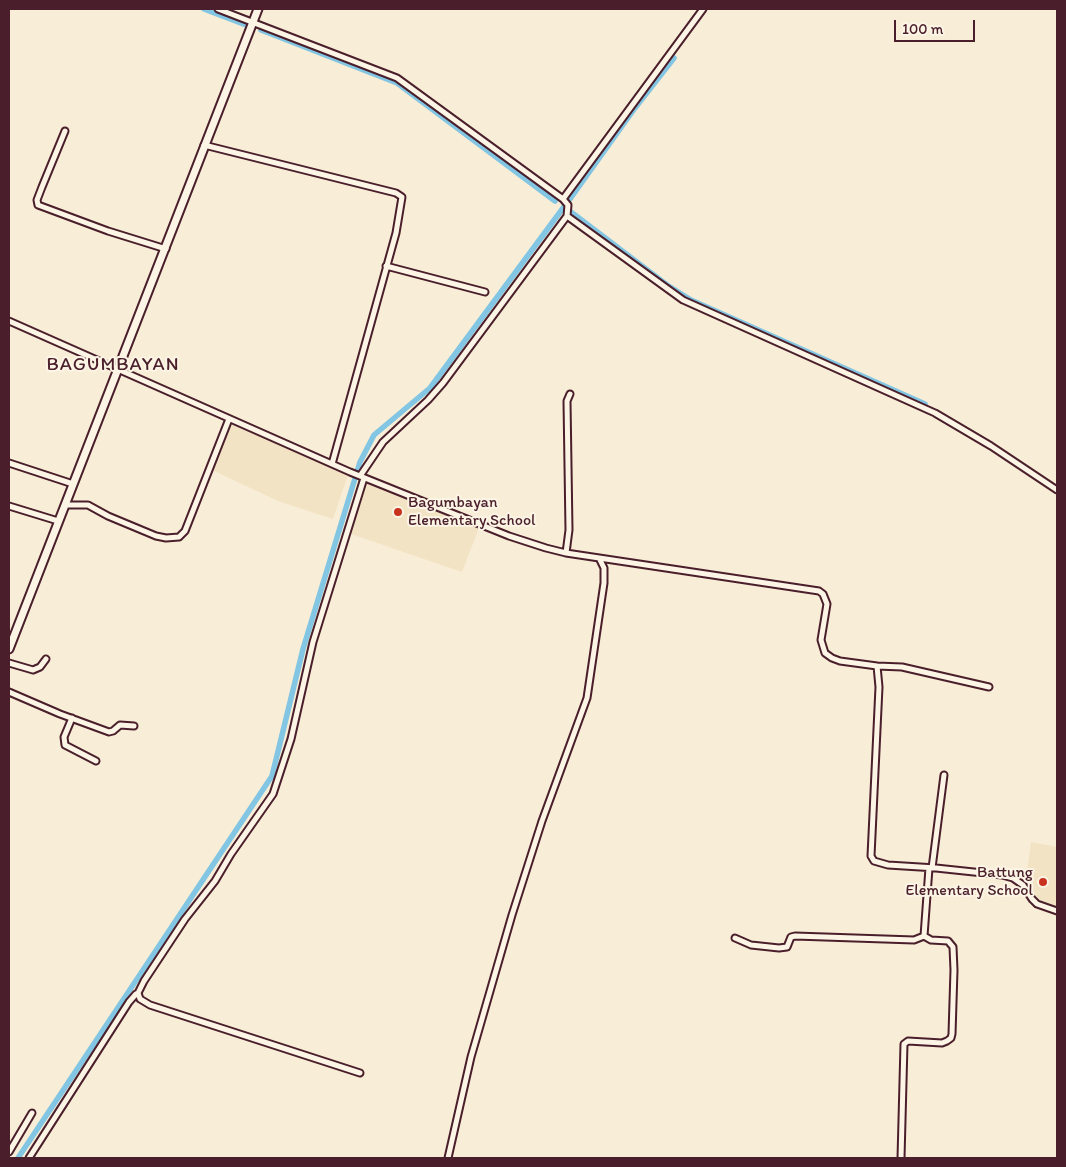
<!DOCTYPE html>
<html>
<head>
<meta charset="utf-8">
<style>
  body { margin:0 }
  #map { position:relative; width:1066px; height:1167px; overflow:hidden; background:#f8edd6; font-family:Itim,sans-serif }
  canvas { display:block }
  .frame { position:absolute; inset:0; border:10px solid #4a1f2b; pointer-events:none }
  .scale { position:absolute; left:894px; top:20px; width:81px; height:22px; box-sizing:border-box; border:2px solid #4a1f2b; border-top:0; padding-left:6px; font-size:15px; line-height:18px; white-space:nowrap; color:#4a1f2b; -webkit-text-stroke:4px #fcf5e5; paint-order:stroke }
</style>
</head>
<body>
<div id="map">
<canvas width="1066" height="1167"></canvas>
<div class="frame"></div>
<div class="scale">100 m</div>
</div>
<script>
const c = document.querySelector('canvas').getContext('2d');
c.lineJoin = 'round';
function fillPath(path, color) {
  c.fillStyle = color;
  c.fill(path, 'evenodd');
}
function poly(rows) {
  const path = new Path2D();
  for (const r of rows) {
    path.moveTo(r[0], r[1]);
    for (let i = 2; i < r.length; i += 2) path.lineTo(r[i], r[i + 1]);
  }
  return path;
}
function stroke(path, color, width, dash) {
  c.strokeStyle = color;
  c.lineWidth = width;
  c.lineCap = dash ? 'butt' : 'round';
  c.setLineDash(dash || []);
  c.stroke(path);
}
function drawText(font, color, halo, rows, align = 'center') {
  c.font = font + ' Itim,sans-serif';
  c.lineWidth = 4;
  c.setLineDash([]);
  c.textBaseline = 'middle';
  c.strokeStyle = halo;
  c.fillStyle = color;
  for (const [text, x, y, turn = 0] of rows) {
    c.save();
    c.translate(x, y);
    c.rotate((+turn || 0) * Math.PI / 180);
    c.textAlign = isNaN(turn) ? turn : align;
    if (halo) c.strokeText(text, 0, 0);
    c.fillText(text, 0, 0);
    c.restore();
  }
}
const built = poly([
  [228,423,348,475,333,519,278,501,210,469],
  [365,482,479,528,462,572,351,534],
  [1031,842,1057,847,1057,907,1035,898,1031,892,1027,872]
]);
const canal = poly([
  [204,9,246,25],
  [261,30,397,83,555,201],
  [570,199,635,108,674,58],
  [571,212,667,285,691,300,925,404],
  [18,1158,272,776,303,649,360,462,374,435,430,388,566,204]
]);
const minor = poly([
  [218,9,397,78,563,199,568,205,567,216,683,300,935,413,991,446,1057,490],
  [65,131,42,187,37,200,38,205,108,231,166,249],
  [204,145,396,193,402,197,396,233,332,464],
  [563,199,703,9],
  [386,266,485,292],
  [9,321,350,472,509,536,546,548,566,553,819,591,823,594,827,604,821,640,825,653,832,658,840,661,877,666,879,687,871,856,874,861,888,865,936,868,1002,875,1013,878,1023,885,1032,899,1037,904,1057,911],
  [9,463,73,484],
  [360,476,383,442,428,400,443,383,567,216],
  [65,505,88,505,108,516,156,536,166,538,179,537,185,531,229,419],
  [9,506,58,521],
  [566,553,569,530,567,401,570,394],
  [9,663,33,670,40,667,46,659],
  [877,666,902,667,989,687],
  [9,692,60,714,109,732,113,731,120,725,134,726],
  [72,718,64,737,65,745,96,761],
  [932,868,944,775],
  [735,938,751,945,779,948,787,947,791,937,795,936,914,940,924,936],
  [360,1073,150,1005,140,999,138,993,144,981,185,919,215,881,231,854,273,794,291,739,313,642,364,478],
  [9,1152,32,1113],
  [29,1158,129,1002,136,994,138,993],
  [448,1158,471,1057,512,915,542,821,587,698,604,583,604,568,599,558],
  [901,1158,904,1044,908,1041,942,1043,947,1041,951,1038,952,1034,954,970,953,947,948,941,931,940,924,936,929,868]
]);
const secondary = poly([
  [9,649,258,9]
]);
const markers = [
  [398,512,5,"#c8321e"],
  [1043,882,5,"#c8321e"]
];
const poiNames = [
  ["Bagumbayan",408,503],
  ["Elementary School",408,521],
  ["Battung",1033,873,"right"],
  ["Elementary School",1033,891,"right"]
];
const quarterNames = [
  ["BAGUMBAYAN",113,365]
];
fillPath(built, '#f3e3c5');
stroke(canal, '#82c6e3', 5.5);
stroke(minor, '#4a1f2b', 9);
stroke(secondary, '#4a1f2b', 11);
stroke(minor, '#fcf5e5', 5);
stroke(secondary, '#fcf5e5', 7);
for (const [x, y, r, color] of markers) {
  const dot = new Path2D();
  dot.arc(x, y, r, 0, 2 * Math.PI);
  c.fillStyle = color;
  c.fill(dot);
  stroke(dot, '#fcf5e5', 2);
}
drawText('16px', '#4a1f2b', '#fcf5e5', poiNames, 'left');
c.letterSpacing = '1px';
drawText('19px', '#4a1f2b', '#fcf5e5', quarterNames);
c.letterSpacing = '0px';
</script>
</body>
</html>
